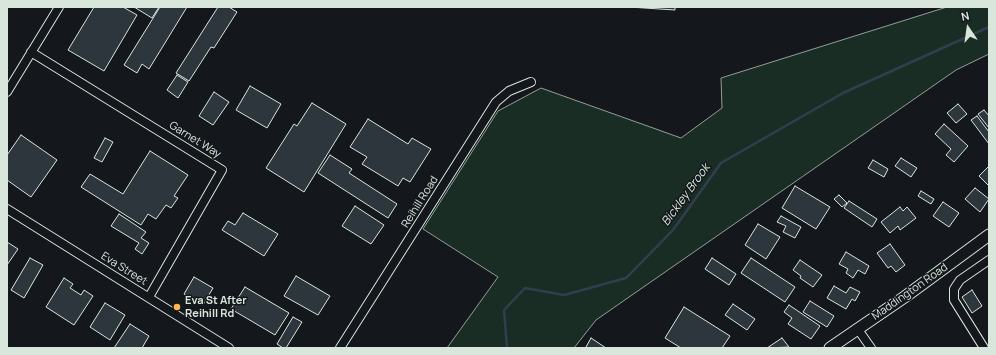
<!DOCTYPE html>
<html>
<head>
<meta charset="utf-8">
<style>
  body { margin:0 }
  #map { position:relative; width:996px; height:355px; overflow:hidden; background:#14181c; font-family:Manrope,sans-serif }
  canvas { display:block }
  .frame { position:absolute; inset:0; border:8px solid #d8e6dc; pointer-events:none }
  .north { position:absolute; left:948px; top:8px; width:40px; height:40px; -webkit-text-stroke:3px #14181c; paint-order:stroke; rotate:347deg; font-size:11px; font-weight:700; line-height:16px; text-align:center; color:#d8e6dc }
  .north::after { content:''; display:block; margin:auto; width:14px; height:18px; background:#d8e6dc; clip-path:polygon(50% 0,100% 100%,50% 72%,0 100%) }
</style>
</head>
<body>
<div id="map">
<canvas width="996" height="355"></canvas>
<div class="frame"></div>
<div class="north">N</div>
</div>
<script>
const c = document.querySelector('canvas').getContext('2d');
c.lineJoin = 'round';
function fillPath(path, color) {
  c.fillStyle = color;
  c.fill(path, 'evenodd');
}
function poly(rows) {
  const path = new Path2D();
  for (const r of rows) {
    path.moveTo(r[0], r[1]);
    for (let i = 2; i < r.length; i += 2) path.lineTo(r[i], r[i + 1]);
  }
  return path;
}
function stroke(path, color, width, dash) {
  c.strokeStyle = color;
  c.lineWidth = width;
  c.lineCap = dash ? 'butt' : 'round';
  c.setLineDash(dash || []);
  c.stroke(path);
}
function drawText(font, color, halo, rows, align = 'center') {
  c.font = font + ' Manrope,sans-serif';
  c.lineWidth = 3;
  c.setLineDash([]);
  c.textBaseline = 'middle';
  c.strokeStyle = halo;
  c.fillStyle = color;
  for (const [text, x, y, turn = 0] of rows) {
    c.save();
    c.translate(x, y);
    c.rotate((+turn || 0) * Math.PI / 180);
    c.textAlign = isNaN(turn) ? turn : align;
    if (halo) c.strokeText(text, 0, 0);
    c.fillText(text, 0, 0);
    c.restore();
  }
}
const green = poly([
  [947,7,989,7,989,54,956,70,596,320,574,348,447,348,498,277,423,229,498,111,541,88,681,138,722,108,721,78,947,7]
]);
const stream = poly([
  [507,348,504,310,525,288,564,295,626,278,673,230,721,163,843,93,989,27]
]);
const building = poly([
  [94,7,123,7,137,15,104,71,68,50,94,7],
  [134,7,159,7,152,18,134,7],
  [160,7,187,7,149,69,142,64,137,73,124,65,160,7],
  [218,7,229,7,237,12,214,48,211,47,189,81,176,73,218,7],
  [629,7,675,7,675,10,629,7],
  [177,75,188,82,178,98,167,90,177,75],
  [250,86,281,104,267,128,236,110,250,86],
  [214,92,229,102,213,125,199,116,214,92],
  [312,103,346,124,304,192,266,168,294,124,297,126,312,103],
  [958,104,967,114,956,123,947,113,958,104],
  [984,110,989,116,989,128,978,114,984,110],
  [977,116,989,132,989,144,971,120,977,116],
  [368,119,408,144,412,138,431,149,410,182,403,178,398,186,362,164,367,157,350,147,368,119],
  [944,124,968,146,954,162,946,155,951,149,935,134,944,124],
  [21,135,57,160,31,197,7,180,7,155,21,135],
  [105,138,113,142,102,162,94,158,105,138],
  [150,151,188,175,174,196,178,198,171,208,166,205,156,219,148,214,141,225,81,187,90,174,123,194,150,151],
  [330,155,352,169,349,173,397,204,388,218,318,173,330,155],
  [901,158,917,168,911,177,895,166,901,158],
  [873,160,888,169,884,177,868,168,873,160],
  [989,166,989,186,979,176,989,166],
  [795,186,830,207,816,229,782,208,795,186],
  [975,188,989,199,980,212,965,199,975,188],
  [921,191,934,199,931,204,918,196,921,191],
  [839,195,847,203,842,207,834,199,839,195],
  [849,201,877,219,872,227,844,208,849,201],
  [943,202,959,213,949,227,933,216,943,202],
  [355,206,384,225,371,244,342,226,355,206],
  [900,207,903,211,907,207,916,218,900,230,898,226,890,233,881,222,900,207],
  [243,213,278,234,264,256,222,230,228,221,235,225,243,213],
  [119,214,146,232,141,238,149,243,142,254,135,249,139,243,111,226,119,214],
  [781,216,801,227,795,238,783,232,786,226,777,222,781,216],
  [758,224,780,237,766,259,745,245,758,224],
  [7,242,18,249,7,265,7,242],
  [890,244,905,265,896,272,891,266,888,268,877,253,890,244],
  [846,252,869,266,865,274,858,270,853,278,846,273,848,269,839,264,846,252],
  [30,258,43,265,24,298,11,290,30,258],
  [712,258,736,274,729,285,705,269,712,258],
  [751,258,795,287,785,302,741,273,751,258],
  [800,260,822,275,813,287,800,278,801,276,793,270,800,260],
  [296,276,330,296,318,315,284,296,296,276],
  [194,277,213,288,203,305,184,294,194,277],
  [64,278,73,284,70,288,81,295,84,290,93,296,74,325,46,307,64,278],
  [834,286,846,293,850,287,860,292,855,301,852,299,846,309,827,298,834,286],
  [245,287,289,313,275,335,231,309,245,287],
  [972,290,982,306,972,313,962,297,972,290],
  [810,301,834,316,827,327,803,312,810,301],
  [105,303,125,315,110,340,90,327,105,303],
  [733,304,755,319,747,330,725,315,733,304],
  [789,305,820,326,811,339,788,324,792,318,784,312,789,305],
  [684,307,730,336,722,348,681,348,665,338,684,307],
  [293,317,302,322,286,348,283,348,277,344,293,317],
  [130,324,149,336,142,348,114,348,130,324],
  [591,338,606,348,588,348,586,347,591,338],
  [782,338,789,347,767,348,782,338]
]);
const minor = poly([
  [31,52,222,170,149,297],
  [7,92,59,7],
  [7,209,229,348],
  [857,328,871,348],
  [340,348,496,102,509,91,531,82],
  [984,348,954,300,954,289,960,280,989,260]
]);
const major = poly([
  [830,348,906,296,989,235]
]);
const markers = [
  [177,307,4,"#ffb74d"]
];
const streetNames = [
  ["Garnet Way",195,140,32],
  ["Reihill Road",420,202,-58],
  ["Eva Street",124,269,32],
  ["Maddington Road",910,292,-35]
];
const poiNames = [
  ["Eva St After",185,301],
  ["Reihill Rd",185,314]
];
const waterNames = [
  ["Bickley Brook",686,195,-54]
];
fillPath(green, '#1a2d24');
stroke(green, '#939e99', 1);
stroke(stream, '#2f3f4d', 2.5);
fillPath(building, '#2c363c');
stroke(building, '#d8e6dc', 1);
stroke(minor, '#d8e6dc', 10);
stroke(major, '#d8e6dc', 13);
stroke(minor, '#14181c', 8);
stroke(major, '#14181c', 11);
for (const [x, y, r, color] of markers) {
  const dot = new Path2D();
  dot.arc(x, y, r, 0, 2 * Math.PI);
  c.fillStyle = color;
  c.fill(dot);
  stroke(dot, '#14181c', 1.5);
}
drawText('11px', '#d8e6dc', '#14181c', streetNames);
drawText('bold 11px', '#d8e6dc', '#14181c', poiNames, 'left');
drawText('italic 12px', '#d8e6dc', '#14181c', waterNames);
</script>
</body>
</html>
